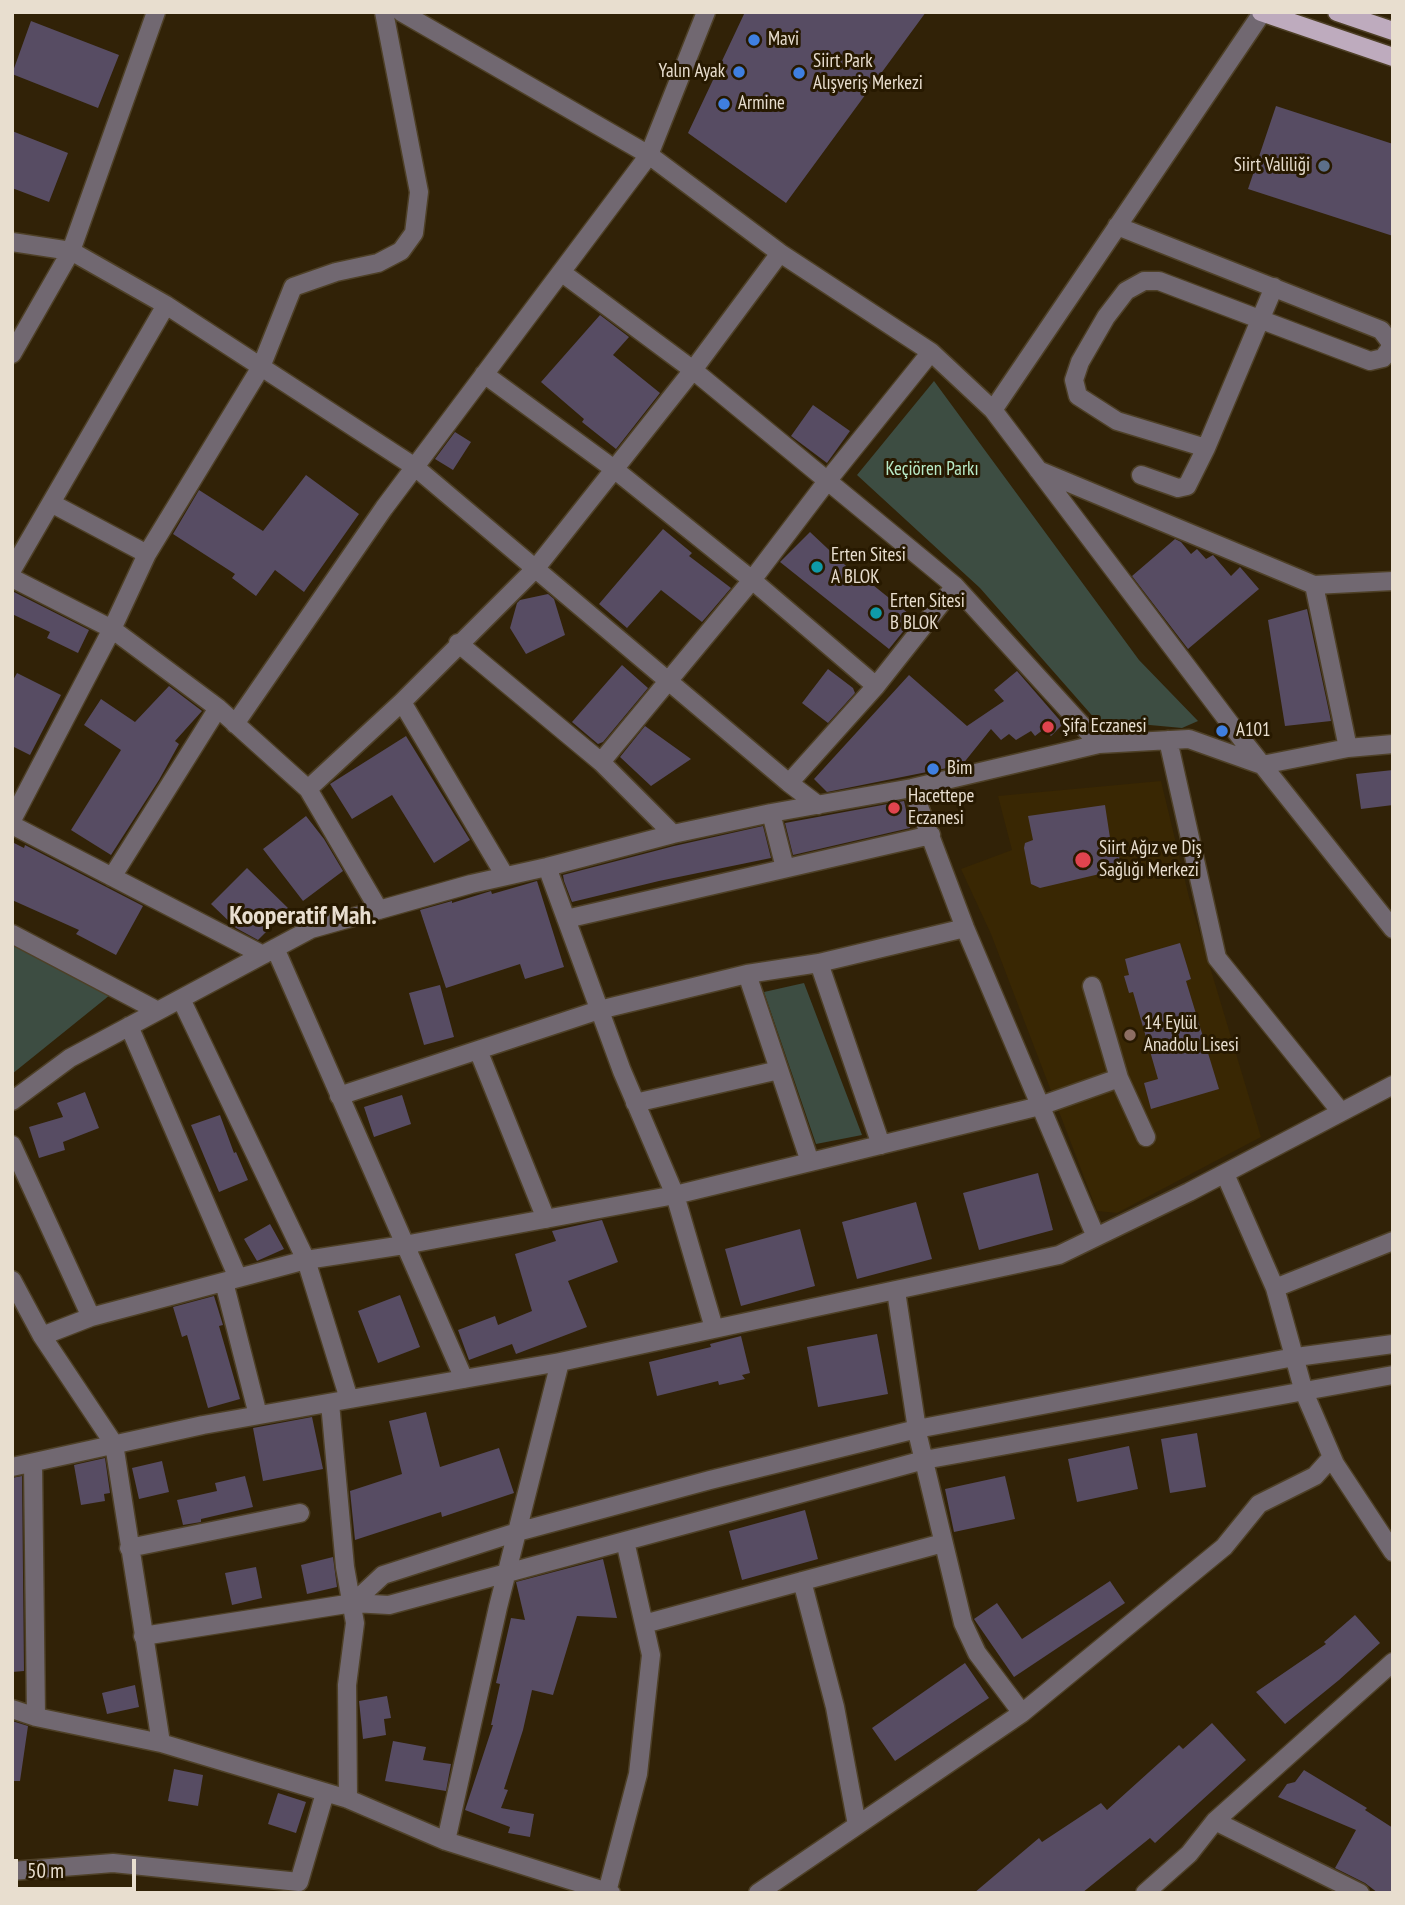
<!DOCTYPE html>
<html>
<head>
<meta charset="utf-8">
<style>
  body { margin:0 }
  #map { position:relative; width:1405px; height:1905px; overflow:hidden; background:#312207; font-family:"PT Sans Narrow",sans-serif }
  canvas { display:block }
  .frame { position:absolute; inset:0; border:14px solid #e8decf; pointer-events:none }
  .scale { position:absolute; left:14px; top:1859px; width:122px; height:32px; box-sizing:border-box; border:4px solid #e8decf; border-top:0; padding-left:9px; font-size:21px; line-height:24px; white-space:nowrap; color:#e8decf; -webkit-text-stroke:5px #271900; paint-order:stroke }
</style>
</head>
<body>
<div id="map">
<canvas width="1405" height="1905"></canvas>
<div class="frame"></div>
<div class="scale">50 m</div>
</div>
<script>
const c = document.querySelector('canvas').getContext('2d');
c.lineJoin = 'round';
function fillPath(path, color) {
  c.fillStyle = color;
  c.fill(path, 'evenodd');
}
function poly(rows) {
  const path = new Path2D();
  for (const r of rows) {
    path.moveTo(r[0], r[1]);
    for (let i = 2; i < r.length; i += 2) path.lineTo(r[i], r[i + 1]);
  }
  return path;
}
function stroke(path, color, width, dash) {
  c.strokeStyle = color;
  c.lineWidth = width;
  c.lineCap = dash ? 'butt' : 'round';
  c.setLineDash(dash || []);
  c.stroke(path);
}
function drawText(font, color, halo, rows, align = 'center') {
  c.font = font + ' "PT Sans Narrow",sans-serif';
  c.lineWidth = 6;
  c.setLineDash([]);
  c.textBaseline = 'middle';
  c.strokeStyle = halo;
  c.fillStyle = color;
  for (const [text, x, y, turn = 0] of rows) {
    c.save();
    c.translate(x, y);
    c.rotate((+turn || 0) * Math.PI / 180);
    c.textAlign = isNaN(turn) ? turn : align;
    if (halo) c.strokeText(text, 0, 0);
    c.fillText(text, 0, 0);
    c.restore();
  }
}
const built = poly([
  [1161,781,1189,897,1261,1137,1117,1213,1097,1211,991,934,961,869,1012,850,998,796]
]);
const green = poly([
  [934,381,1139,660,1198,721,1182,728,1096,720,980,588,857,475],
  [12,942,110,995,12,1074],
  [804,983,862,1135,816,1144,764,992]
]);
const building = poly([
  [745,12,926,12,786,203,688,133],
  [31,21,119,55,98,108,12,74],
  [1276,106,1393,144,1393,236,1248,189],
  [12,131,68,153,49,202,12,188],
  [600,315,629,337,613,355,660,393,616,449,582,422,584,419,541,382],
  [813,405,850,431,827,463,791,436],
  [455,432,471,442,453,470,435,459],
  [306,475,359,514,304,592,275,570,256,596,232,578,235,574,173,534,199,490,263,531],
  [663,529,692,553,689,556,731,588,702,622,661,590,627,628,599,604],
  [810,532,861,580,863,577,914,618,889,649,780,562],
  [1175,539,1181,542,1191,554,1197,549,1206,559,1213,555,1231,576,1240,567,1259,589,1188,649,1132,576],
  [12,591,89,630,78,653,47,638,50,632,12,614],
  [548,594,554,599,565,635,526,654,510,628,517,603,520,600],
  [1307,609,1331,721,1285,726,1268,620],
  [622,665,648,688,603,742,598,744,572,722],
  [828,669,853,688,855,693,828,723,802,703],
  [1017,671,1063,724,1051,736,1044,729,1035,736,1031,731,1016,740,1009,734,1001,740,991,729,962,765,827,792,814,779,909,675,967,726,1004,701,994,690],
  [17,673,61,695,30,755,12,746,12,682],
  [169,686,202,711,175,741,179,744,159,780,111,855,71,830,121,750,84,725,101,699,135,722],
  [645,726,691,759,651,786,620,757],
  [406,736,470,840,434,863,392,795,352,819,330,784],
  [1393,770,1393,805,1361,809,1356,774],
  [904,801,910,828,793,855,785,823],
  [1105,805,1112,851,1118,849,1121,869,1040,888,1031,884,1024,848,1025,843,1033,840,1028,816],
  [306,816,324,839,343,871,303,901,263,849],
  [763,826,771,858,659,881,572,902,564,881,563,875,674,846],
  [12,842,24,848,25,845,143,906,116,955,76,934,79,930,12,900],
  [247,868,289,909,258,940,236,928,211,904],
  [537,881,564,967,525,979,520,964,446,988,420,910,452,901,452,903,491,891,492,894],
  [1180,943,1191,979,1186,981,1219,1089,1151,1109,1144,1083,1158,1079,1133,992,1129,993,1124,976,1129,975,1125,959],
  [440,985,454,1037,424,1045,409,993],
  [85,1092,99,1128,63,1142,65,1150,39,1158,29,1127,63,1117,57,1103],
  [402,1095,411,1124,374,1137,364,1107],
  [220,1115,234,1153,236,1152,248,1180,219,1192,191,1125],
  [1038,1173,1053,1230,979,1250,963,1193],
  [916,1202,932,1259,857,1279,842,1222],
  [602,1220,618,1262,568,1281,587,1327,516,1354,512,1344,469,1360,458,1330,495,1316,498,1325,532,1311,515,1254,556,1241,552,1231],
  [270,1224,284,1249,257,1261,244,1239],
  [800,1229,815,1286,741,1306,725,1249],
  [400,1295,420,1347,378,1363,358,1311],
  [214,1296,223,1325,219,1326,240,1399,208,1408,187,1335,182,1337,173,1307],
  [877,1334,888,1394,818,1407,807,1347],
  [741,1336,750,1373,742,1375,745,1379,719,1385,718,1381,657,1396,649,1362,711,1347,710,1344],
  [426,1412,440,1467,499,1448,514,1493,442,1517,441,1512,355,1540,350,1491,402,1474,389,1421],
  [312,1417,323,1469,263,1481,253,1428],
  [1197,1433,1206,1487,1170,1493,1161,1439],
  [1129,1446,1138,1489,1077,1502,1068,1459],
  [105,1458,110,1493,104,1494,105,1501,81,1505,74,1465],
  [162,1461,169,1492,139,1499,132,1468],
  [22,1476,24,1671,12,1672,12,1478],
  [245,1476,253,1507,201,1519,201,1522,183,1525,177,1500,217,1491,215,1483],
  [1005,1476,1015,1519,954,1532,945,1489],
  [805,1510,818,1559,742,1580,729,1531],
  [333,1557,337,1587,307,1594,301,1565],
  [603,1559,617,1618,577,1616,553,1695,532,1690,523,1730,504,1789,508,1790,501,1808,534,1814,530,1837,508,1833,510,1827,465,1810,493,1725,491,1725,500,1684,496,1683,511,1618,525,1620,516,1582],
  [256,1567,262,1598,232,1605,225,1573],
  [1110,1581,1125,1603,1014,1677,974,1619,997,1603,1022,1639],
  [1355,1615,1380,1643,1339,1680,1285,1724,1256,1692,1326,1644,1324,1642],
  [965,1663,989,1698,895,1761,872,1728],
  [135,1685,139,1707,107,1714,102,1693],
  [387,1696,391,1718,384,1719,386,1735,363,1739,359,1701],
  [12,1721,28,1726,20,1781,12,1781],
  [1212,1723,1246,1760,1155,1843,1150,1838,1082,1893,974,1893,1039,1838,1042,1842,1101,1803,1107,1810,1179,1745,1183,1749],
  [393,1741,426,1747,423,1760,451,1764,446,1791,385,1781],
  [174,1769,203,1775,198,1806,168,1801],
  [1304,1770,1367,1808,1365,1810,1393,1828,1393,1893,1378,1893,1365,1883,1335,1868,1356,1830,1278,1797,1287,1784,1295,1782],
  [278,1793,306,1802,296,1833,268,1824]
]);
const minor = poly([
  [401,12,649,155,780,253,931,352,993,410,1244,742,1393,929],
  [1117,226,1381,330,1391,343,1389,350,1383,358,1370,361,1159,281,1144,281,1126,291,1106,317,1080,362,1074,380,1078,396,1117,421,1206,448],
  [12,242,71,251,166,305,415,467,789,783,818,805],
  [561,272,693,370,955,586,1099,744],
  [12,354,71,251,156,12],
  [484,374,614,469,752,580,876,686],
  [993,410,1262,13],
  [1038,470,1314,585,1393,581],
  [1141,475,1178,488,1187,486,1206,448,1274,287],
  [51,503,147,554],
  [12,570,166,305],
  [12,578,112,629,218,708,308,789,379,910],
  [1314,585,1348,748],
  [458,643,601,762,673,834],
  [402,702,505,876],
  [235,724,384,508,649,155,706,12],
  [1168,740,1217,958,1341,1112],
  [601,762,752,580,828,480,931,352],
  [789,783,876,686,955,586],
  [912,788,965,928,1096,1237],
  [308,789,402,702,536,568,693,370,780,253],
  [771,813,785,868],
  [12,820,112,629,147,554,261,367,293,287,336,272,378,263,401,251,414,233,419,192,384,12],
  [12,825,263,955],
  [547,867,622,1071,675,1195,714,1328],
  [112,877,218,708],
  [566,919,931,835],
  [12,934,158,1011],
  [275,948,464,1379],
  [819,963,881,1145],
  [747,974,810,1162],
  [1092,986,1119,1078],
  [181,999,306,1260,349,1399],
  [129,1026,238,1278],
  [478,1050,546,1219],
  [339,1096,599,1010,747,974,819,963,965,928],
  [12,1101,70,1058,311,929,471,884,547,867,673,834,771,813,912,788,1099,744,1189,739,1262,765,1348,748,1393,744],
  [635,1103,779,1070],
  [12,1145,91,1317],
  [1225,1174,1275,1288,1304,1392,1335,1464,1393,1552],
  [12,1280,42,1336,114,1444,161,1743],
  [224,1282,258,1415],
  [1275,1288,1393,1241],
  [896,1291,918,1436,963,1623,977,1653,1022,1713],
  [42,1336,91,1317,306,1260,404,1245,675,1195,1040,1106,1119,1078,1146,1137],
  [1393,1344,1289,1358,917,1429,710,1480,517,1532,383,1575,353,1603,389,1605,924,1460,1393,1375],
  [330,1403,345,1567,355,1623,347,1685,348,1799],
  [33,1463,36,1717],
  [12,1467,203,1425,560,1362,1059,1255,1189,1192,1393,1085],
  [129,1548,300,1513],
  [802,1581,835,1707,857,1825],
  [644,1624,943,1543],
  [143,1636,353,1603],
  [12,1709,36,1717,161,1743,348,1799,446,1841,611,1893],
  [1215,1821,1360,1893],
  [446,1841,498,1607,560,1362],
  [12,1871,113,1863,299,1882,325,1793],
  [607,1892,638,1774,651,1655,625,1541],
  [758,1893,1022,1713,1224,1547,1259,1504,1315,1476,1332,1457],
  [1145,1893,1189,1854,1215,1821,1393,1662]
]);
const major = poly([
  [1261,12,1393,57],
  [1337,12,1393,31]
]);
const markers = [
  [754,40,7,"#3f7fe0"],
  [739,72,7,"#3f7fe0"],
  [799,73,7,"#3f7fe0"],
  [724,104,7,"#3f7fe0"],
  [1324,166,7,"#5c6f8a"],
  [817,567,7,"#0f9aa8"],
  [876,613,7,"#0f9aa8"],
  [1048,727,7,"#e0444e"],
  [1222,731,7,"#3f7fe0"],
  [933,769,7,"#3f7fe0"],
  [894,808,7,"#e0444e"],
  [1083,860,9,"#e0444e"],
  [1130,1035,7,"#8d6e63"]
];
const poiNames = [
  ["Mavi",768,40],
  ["Siirt Park",813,62],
  ["Alışveriş Merkezi",813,84],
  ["Yalın Ayak",725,72,"right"],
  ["Armine",738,104],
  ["Siirt Valiliği",1310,166,"right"],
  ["Erten Sitesi",831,556],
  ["A BLOK",831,578],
  ["Erten Sitesi",890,602],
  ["B BLOK",890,624],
  ["Şifa Eczanesi",1062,727],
  ["A101",1236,731],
  ["Bim",947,769],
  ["Hacettepe",908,797],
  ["Eczanesi",908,819],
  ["Siirt Ağız ve Diş",1099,849],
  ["Sağlığı Merkezi",1099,871],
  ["14 Eylül",1144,1024],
  ["Anadolu Lisesi",1144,1046]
];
const parkNames = [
  ["Keçiören Parkı",932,470]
];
const districtNames = [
  ["Kooperatif Mah.",303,917]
];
fillPath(built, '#392703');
fillPath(green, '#3d4d42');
fillPath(building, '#574c63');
stroke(minor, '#4e4027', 21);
stroke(major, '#4e4027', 21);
stroke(minor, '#716871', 18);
stroke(major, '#beabbe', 18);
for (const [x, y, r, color] of markers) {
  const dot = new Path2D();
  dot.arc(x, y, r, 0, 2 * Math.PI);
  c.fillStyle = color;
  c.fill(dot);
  stroke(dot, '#271900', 2.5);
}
drawText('19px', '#e8decf', '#271900', poiNames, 'left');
drawText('19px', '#b9ebc8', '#271900', parkNames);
drawText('bold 26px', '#e8decf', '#271900', districtNames);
</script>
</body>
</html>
